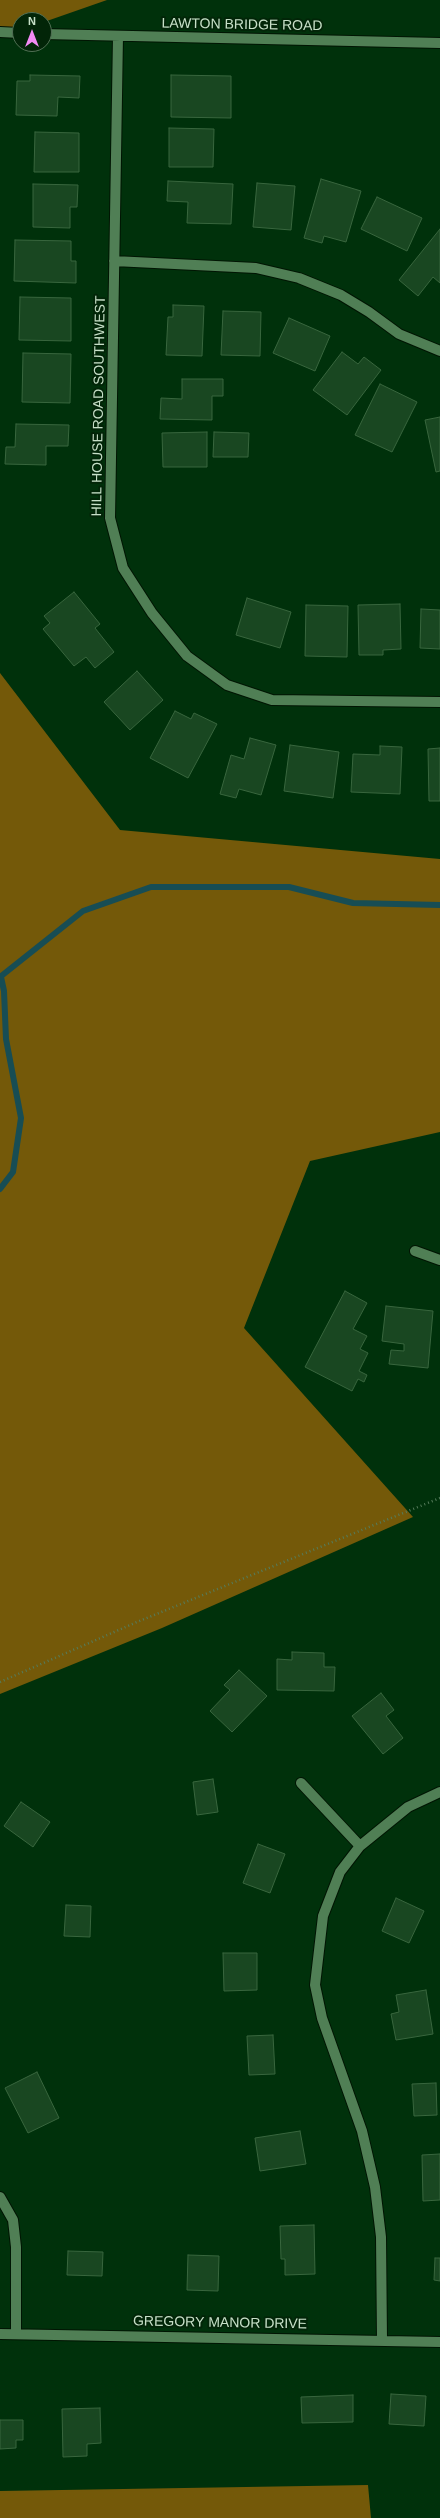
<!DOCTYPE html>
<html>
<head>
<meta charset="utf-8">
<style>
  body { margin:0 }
  #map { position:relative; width:440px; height:2518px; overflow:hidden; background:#00310b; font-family:Helvetica,sans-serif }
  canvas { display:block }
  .north { position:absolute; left:12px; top:12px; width:40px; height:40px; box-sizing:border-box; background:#022508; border:1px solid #517055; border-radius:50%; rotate:0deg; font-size:11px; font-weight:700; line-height:16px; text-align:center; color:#c7e0c8 }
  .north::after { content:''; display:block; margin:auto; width:14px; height:18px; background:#f28af3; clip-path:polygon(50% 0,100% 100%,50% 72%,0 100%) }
</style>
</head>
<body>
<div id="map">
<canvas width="440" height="2518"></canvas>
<div class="north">N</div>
</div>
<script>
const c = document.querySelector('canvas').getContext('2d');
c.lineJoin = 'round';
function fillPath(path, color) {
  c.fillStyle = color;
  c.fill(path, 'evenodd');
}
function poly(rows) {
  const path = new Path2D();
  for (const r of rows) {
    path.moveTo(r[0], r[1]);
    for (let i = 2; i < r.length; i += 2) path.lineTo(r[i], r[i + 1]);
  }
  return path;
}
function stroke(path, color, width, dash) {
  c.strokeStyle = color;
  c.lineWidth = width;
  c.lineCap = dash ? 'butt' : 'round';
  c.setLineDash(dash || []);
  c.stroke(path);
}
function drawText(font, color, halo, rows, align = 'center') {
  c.font = font + ' Helvetica,sans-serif';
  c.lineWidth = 4;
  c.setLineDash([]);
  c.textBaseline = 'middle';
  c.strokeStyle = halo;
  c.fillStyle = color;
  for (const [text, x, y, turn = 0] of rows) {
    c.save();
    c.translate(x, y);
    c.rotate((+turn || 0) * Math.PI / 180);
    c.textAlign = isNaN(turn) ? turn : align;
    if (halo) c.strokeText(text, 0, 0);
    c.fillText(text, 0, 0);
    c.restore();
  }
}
const forest = poly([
  [0,0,107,0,44,22,44,20,20,20,20,31,0,38],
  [0,673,120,830,440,859,440,1132,310,1161,244,1328,413,1517,162,1628,0,1694],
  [368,2485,371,2518,0,2518,0,2491]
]);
const stream = poly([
  [0,977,83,911,151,887,289,887,353,903,440,905],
  [0,1189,13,1172,21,1118,6,1039,4,991,1,977]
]);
const building = poly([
  [30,75,80,76,79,98,58,97,57,116,16,115,17,81,30,81,30,75],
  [171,75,231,76,231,118,171,117,171,75],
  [169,128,214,129,213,167,169,167,169,128],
  [35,132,79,133,79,172,34,172,35,132],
  [321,179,361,191,346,242,324,236,322,243,304,238,321,179],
  [168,181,233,184,231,224,187,223,188,202,167,201,168,181],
  [257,183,295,186,291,230,253,227,257,183],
  [33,184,78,185,77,207,70,207,70,228,33,227,33,184],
  [377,197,422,218,407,251,361,229,377,197],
  [440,229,440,283,433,277,418,296,399,280,440,229],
  [15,240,71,241,71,261,76,261,76,283,14,281,15,240],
  [20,297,71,298,71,341,19,340,20,297],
  [173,305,204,306,202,356,166,355,168,317,173,317,173,305],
  [223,311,261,312,260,356,221,355,223,311],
  [289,318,330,336,315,371,273,353,289,318],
  [342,352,358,364,364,357,381,370,347,415,313,390,342,352],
  [23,353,71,354,70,403,22,402,23,353],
  [182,379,223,379,223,396,212,396,212,420,160,419,161,398,182,399,182,379],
  [380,384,417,402,392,452,355,435,380,384],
  [440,417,440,471,436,472,425,420,440,417],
  [16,424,69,425,68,446,46,446,46,465,5,464,6,447,15,447,16,424],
  [207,432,207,467,163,467,162,433,207,432],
  [214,432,249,433,248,457,213,457,214,432],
  [74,592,100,624,95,628,114,652,95,668,86,657,74,666,43,629,50,623,44,616,74,592],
  [247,598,291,612,280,648,236,635,247,598],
  [400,604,401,649,383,650,383,655,359,655,358,605,400,604],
  [306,605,348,606,347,657,305,656,306,605],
  [421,609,440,610,440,649,420,648,421,609],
  [137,671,163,700,130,730,104,702,137,671],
  [175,711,191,719,194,713,217,724,188,778,150,758,175,711],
  [250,738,276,745,261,795,239,789,236,798,220,794,231,755,244,759,250,738],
  [290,745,339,752,333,798,284,791,290,745],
  [380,746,402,747,400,794,351,792,353,754,380,755,380,746],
  [440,748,440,801,429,801,428,749,440,748],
  [345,1291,367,1303,353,1329,367,1336,360,1349,368,1353,359,1371,367,1375,364,1382,358,1379,352,1391,305,1367,345,1291],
  [386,1306,433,1311,428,1368,389,1364,391,1350,404,1351,404,1344,382,1341,386,1306],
  [292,1652,324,1653,324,1667,335,1667,334,1691,277,1690,277,1659,292,1660,292,1652],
  [239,1670,267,1696,232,1732,210,1711,230,1690,224,1685,239,1670],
  [381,1693,394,1710,386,1716,403,1738,383,1754,352,1716,381,1693],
  [213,1779,218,1812,197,1815,193,1782,213,1779],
  [21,1802,50,1822,33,1847,4,1826,21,1802],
  [258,1844,285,1854,270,1893,243,1883,258,1844],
  [396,1898,424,1911,409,1943,382,1931,396,1898],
  [66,1905,91,1906,90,1937,64,1936,66,1905],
  [223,1953,257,1953,257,1990,224,1991,223,1953],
  [426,1990,433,2034,396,2040,391,2014,399,2012,396,1995,426,1990],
  [273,2035,275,2074,249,2075,247,2036,273,2035],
  [37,2072,59,2118,28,2133,5,2088,37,2072],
  [436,2083,437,2115,414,2116,412,2084,436,2083],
  [300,2131,306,2164,260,2171,255,2138,300,2131],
  [440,2154,440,2200,423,2201,422,2155,440,2154],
  [314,2225,315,2274,285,2275,285,2259,281,2259,280,2226,314,2225],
  [68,2251,103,2252,102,2276,67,2275,68,2251],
  [188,2255,219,2256,218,2291,187,2290,188,2255],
  [435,2258,440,2258,440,2281,434,2280,435,2258],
  [391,2394,426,2396,424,2426,389,2424,391,2394],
  [353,2395,353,2422,302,2423,301,2397,353,2395],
  [100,2408,101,2443,87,2444,87,2456,63,2457,62,2409,100,2408],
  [0,2420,23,2420,23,2440,16,2440,16,2448,0,2449,0,2420]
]);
const path = poly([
  [0,1682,137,1622,440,1498]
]);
const minor = poly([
  [0,32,20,33],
  [44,34,440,43],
  [118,36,110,518,123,568,152,613,187,656,227,685,272,700,440,702],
  [114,261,256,268,299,278,341,295,369,312,399,334,440,351],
  [415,1251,440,1260],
  [301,1783,360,1846],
  [0,2197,13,2220,16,2247,16,2334],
  [0,2334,440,2342],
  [382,2340,381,2237,375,2187,362,2131,322,2018,315,1985,323,1916,340,1872,360,1846,408,1807,440,1792]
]);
const streetNames = [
  ["LAWTON BRIDGE ROAD",242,25,1],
  ["HILL HOUSE ROAD SOUTHWEST",99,406,-89],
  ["GREGORY MANOR DRIVE",220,2323,1]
];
fillPath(forest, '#745909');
stroke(stream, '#174d54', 6);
fillPath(building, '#194721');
stroke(building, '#38663e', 1);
stroke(minor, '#001503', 12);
stroke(path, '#557c5c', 2.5, [1, 3]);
stroke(minor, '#507f55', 10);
drawText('14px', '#c7e0c8', '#022508', streetNames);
</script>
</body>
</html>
